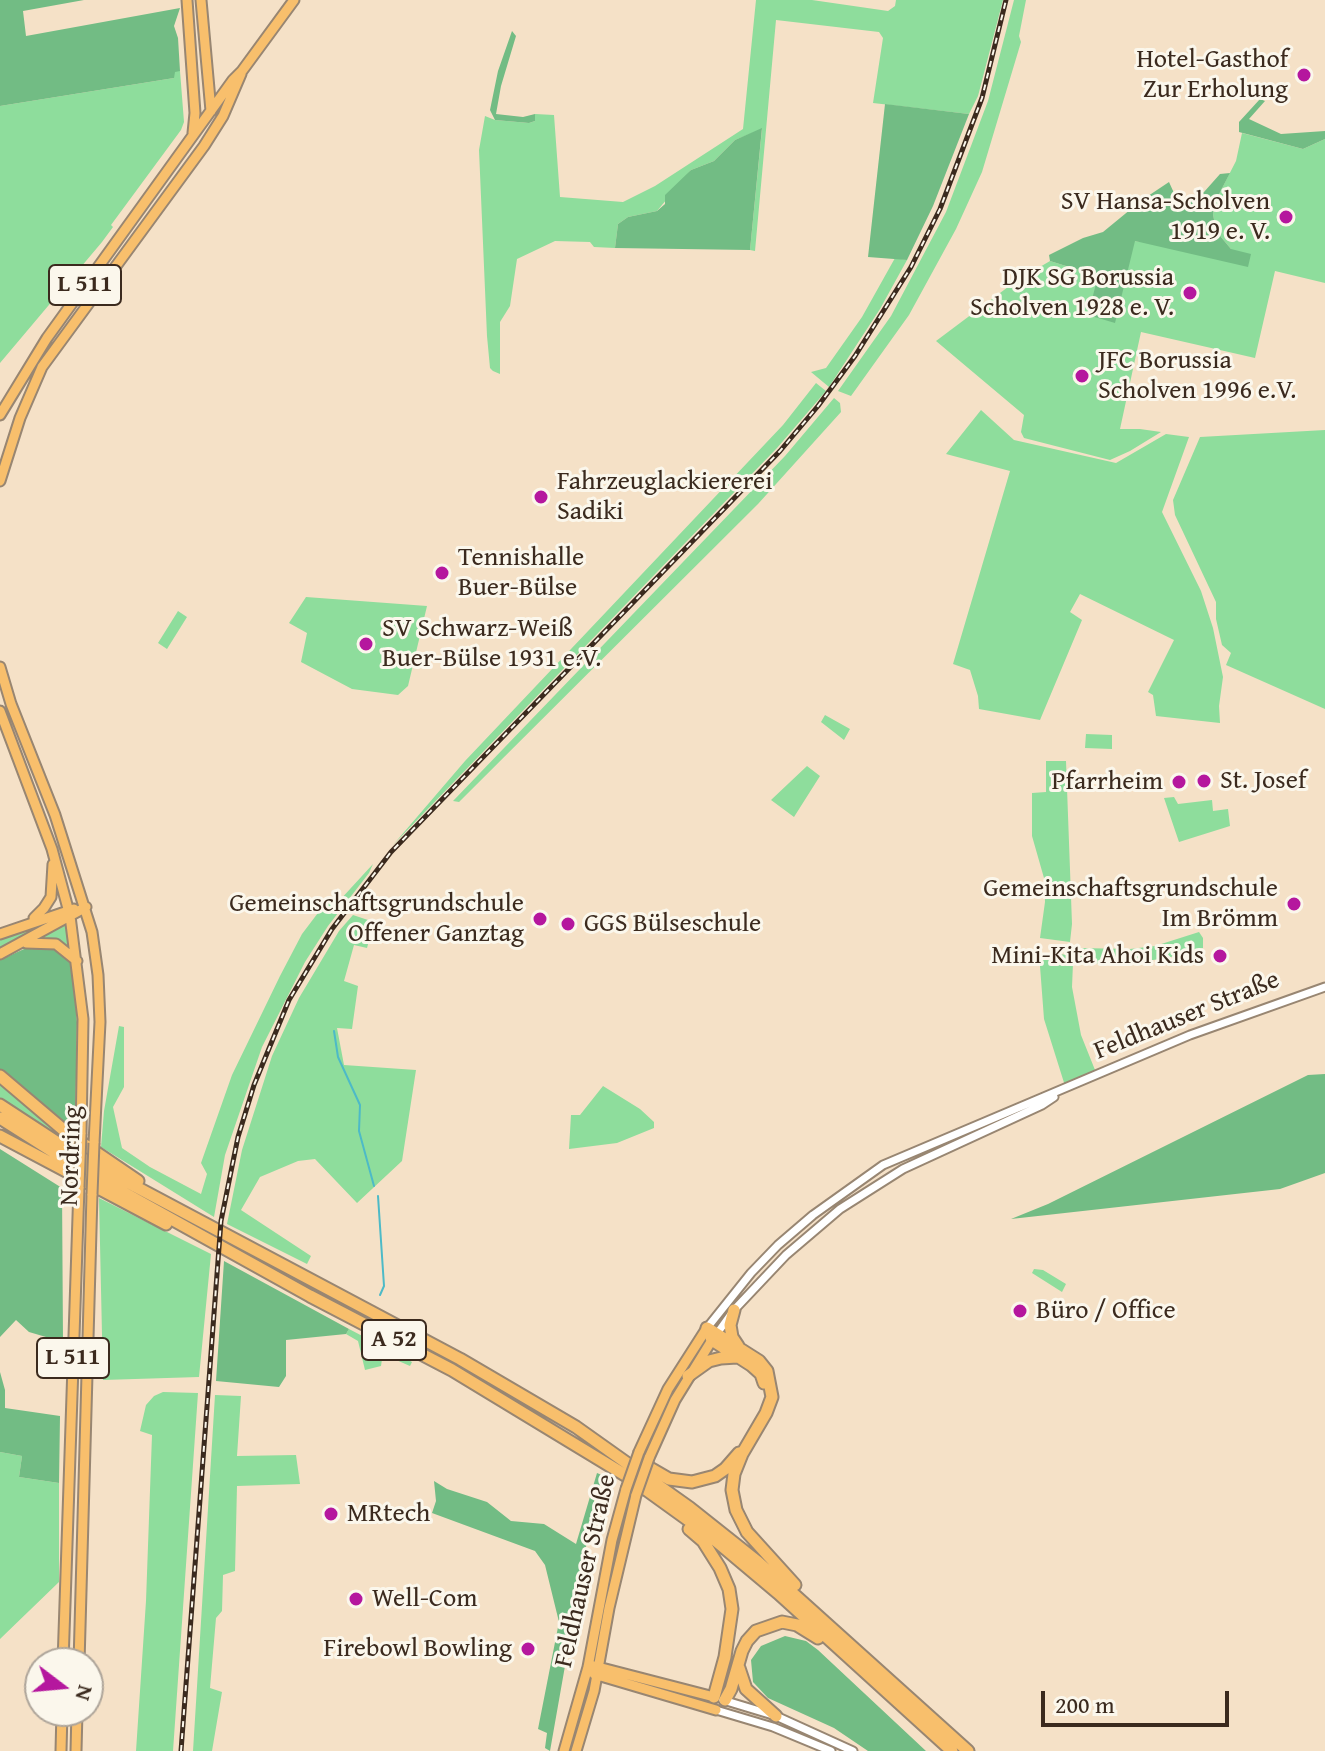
<!DOCTYPE html>
<html>
<head>
<meta charset="utf-8">
<style>
  body { margin:0 }
  #map { position:relative; width:1325px; height:1751px; overflow:hidden; background:#f5e1c7; font-family:"Gentium Book Plus",serif }
  canvas { display:block }
  .north { position:absolute; left:24px; top:1647px; width:80px; height:80px; box-sizing:border-box; background:#fbf7ec; border:2px solid #aea59a; border-radius:50%; rotate:106deg; font-size:22px; font-weight:700; line-height:32px; text-align:center; color:#3b2a1e }
  .north::after { content:''; display:block; margin:auto; width:28px; height:36px; background:#b5179e; clip-path:polygon(50% 0,100% 100%,50% 72%,0 100%) }
  .scale { position:absolute; left:1041px; top:1691px; width:188px; height:36px; box-sizing:border-box; border:4px solid #3b2a1e; border-top:0; padding-left:10px; font-size:24px; line-height:28px; white-space:nowrap; color:#3b2a1e; -webkit-text-stroke:6px #fbf7ec; paint-order:stroke }
</style>
</head>
<body>
<div id="map">
<canvas width="1325" height="1751"></canvas>
<div class="north">N</div>
<div class="scale">200 m</div>
</div>
<script>
const c = document.querySelector('canvas').getContext('2d');
c.lineJoin = 'round';
function fillPath(path, color) {
  c.fillStyle = color;
  c.fill(path, 'evenodd');
}
function poly(rows) {
  const path = new Path2D();
  for (const r of rows) {
    path.moveTo(r[0], r[1]);
    for (let i = 2; i < r.length; i += 2) path.lineTo(r[i], r[i + 1]);
  }
  return path;
}
function stroke(path, color, width, dash) {
  c.strokeStyle = color;
  c.lineWidth = width;
  c.lineCap = dash ? 'butt' : 'round';
  c.setLineDash(dash || []);
  c.stroke(path);
}
function drawText(font, color, halo, rows, align = 'center') {
  c.font = font + ' "Gentium Book Plus",serif';
  c.lineWidth = 6;
  c.setLineDash([]);
  c.textBaseline = 'middle';
  c.strokeStyle = halo;
  c.fillStyle = color;
  for (const [text, x, y, turn = 0] of rows) {
    c.save();
    c.translate(x, y);
    c.rotate((+turn || 0) * Math.PI / 180);
    c.textAlign = isNaN(turn) ? turn : align;
    if (halo) c.strokeText(text, 0, 0);
    c.fillText(text, 0, 0);
    c.restore();
  }
}
const green = poly([
  [756,0,812,0,888,11,895,6,896,0,1003,0,978,96,969,114,873,103,883,38,879,32,776,20,755,251,750,250,762,129,735,140,714,161,691,170,657,211,628,217,618,224,615,248,594,247,590,242,555,241,517,259,510,306,500,322,500,374,493,371,490,368,487,336,479,150,485,116,495,120,529,123,535,121,535,114,554,115,560,197,623,202,655,186,743,129],
  [1014,0,1026,0,1019,36,1021,42,982,172,956,229,909,315,851,396,838,391,891,316,946,212,988,101],
  [174,71,180,71,184,122,181,130,111,225,113,227,102,242,0,363,0,106,174,78],
  [1242,133,1303,149,1325,139,1325,283,1275,271,1255,358,1141,332,1120,429,1140,429,1161,432,1130,451,1110,460,1024,438,1021,432,1024,415,936,341,1016,281,1050,261,1098,276,1134,241,1231,249,1216,231,1213,214,1217,198,1236,161],
  [895,258,907,260,880,309,829,387,811,372,826,368,862,317],
  [816,383,826,391,777,448,393,845,465,761,783,425],
  [834,398,840,403,841,412,758,504,459,802,453,801,785,456],
  [981,410,1014,440,1116,463,1166,434,1189,437,1162,512,1201,591,1213,628,1223,677,1219,706,1220,723,1156,716,1153,695,1148,692,1174,640,1080,594,1070,612,1082,620,1040,720,979,709,978,696,970,670,953,664,1010,471,946,454],
  [1325,430,1325,709,1226,665,1231,653,1222,645,1216,619,1216,602,1175,515,1173,500,1200,437],
  [306,597,427,606,408,686,398,695,352,689,301,662,307,633,289,623],
  [178,611,187,617,167,649,158,643],
  [825,715,850,729,844,740,821,722],
  [1086,734,1112,735,1112,749,1085,748],
  [1046,761,1066,761,1072,924,1070,942,1040,938,1045,902,1044,878,1032,836,1032,793,1046,792],
  [807,766,820,776,794,817,771,800],
  [1174,797,1178,804,1212,800,1213,811,1228,809,1230,826,1179,842,1164,798],
  [373,864,369,873,328,926,305,962,262,1047,225,1155,214,1217,101,1147,104,1111,119,1026,124,1027,124,1087,113,1107,122,1148,150,1167,201,1194,207,1174,201,1163,232,1075,280,976,302,934,330,897,339,901],
  [353,915,374,922,367,948,354,945,344,981,358,986,352,1029,337,1028,344,1065,416,1070,402,1161,357,1203,315,1159,298,1161,260,1177,241,1210,311,1256,307,1264,227,1224,242,1150,272,1056,299,998,339,931],
  [63,916,19,938,0,949,0,938],
  [66,922,71,948,50,939,36,939],
  [1199,932,1203,938,1203,948,1188,954,1130,964,1073,963,1072,987,1081,1035,1097,1075,1066,1089,1044,1019,1039,953,1072,955,1079,948,1130,949,1155,946],
  [0,1080,76,1142,75,1146,0,1098],
  [603,1086,640,1109,654,1122,654,1128,617,1143,569,1149,571,1115,580,1115],
  [99,1198,211,1254,199,1377,103,1380],
  [1034,1269,1043,1270,1066,1284,1062,1292,1032,1273],
  [349,1329,412,1362,410,1366,387,1356,382,1359,381,1366,365,1370,358,1341,346,1334],
  [163,1392,198,1393,173,1751,136,1751,146,1601,152,1435,140,1431,146,1405,154,1396],
  [215,1395,241,1396,237,1456,296,1455,300,1484,237,1486,235,1571,223,1575,222,1611,216,1618,210,1688,222,1692,212,1751,193,1751],
  [0,1452,22,1456,19,1477,59,1483,59,1582,0,1639]
]);
const forest = poly([
  [0,0,84,0,23,11,26,36,180,8,174,26,178,38,180,71,175,72,174,78,0,106],
  [512,31,516,36,501,86,496,114,523,117,535,114,535,121,529,123,495,120,490,110,498,71],
  [1260,99,1265,101,1249,119,1281,134,1325,131,1325,139,1303,149,1239,132,1239,122],
  [885,104,969,114,933,206,907,260,868,257],
  [762,128,750,250,615,248,618,224,628,217,657,211,665,204,665,195,691,170,714,161,735,140],
  [1230,173,1217,198,1213,214,1216,231,1231,249,1251,254,1248,267,1135,241,1115,323,1088,315,1098,276,1050,261,1049,255,1083,238,1103,232,1142,200,1169,182,1174,193,1184,200,1204,192,1220,174],
  [35,944,52,944,72,961,77,1022,75,1133,0,1071,0,960],
  [1325,1074,1325,1173,1280,1189,1011,1219,1048,1204,1308,1075],
  [0,1149,62,1188,63,1342,29,1332,16,1320,0,1337],
  [224,1261,349,1329,346,1334,286,1340,286,1376,279,1387,216,1381],
  [0,1372,5,1390,5,1408,60,1416,59,1483,19,1477,22,1456,0,1452],
  [597,1473,604,1476,595,1496,550,1751,545,1748,547,1733,538,1729,559,1622,545,1565,535,1551,432,1513,436,1501,434,1481,447,1489,487,1502,511,1521,544,1524,576,1544],
  [785,1636,806,1641,818,1650,926,1751,868,1751,834,1728,768,1698,753,1682,751,1660,761,1646]
]);
const stream = poly([
  [334,1031,338,1057,360,1105,359,1131,374,1186],
  [378,1196,384,1286,380,1295]
]);
const minor = poly([
  [707,1328,751,1273,778,1245,813,1215,883,1165,1190,1035,1325,987],
  [716,1335,734,1310,786,1255,840,1209,903,1169,1042,1105,1054,1097],
  [723,1700,776,1716,853,1751],
  [716,1710,773,1727,831,1751]
]);
const major = poly([
  [187,0,195,113,193,133],
  [201,0,211,111],
  [0,415,47,338,233,80,242,71,294,0],
  [0,481,20,418,42,367,204,146,223,116,241,74],
  [0,667,11,704,55,815,92,932,98,975,100,1022,94,1143],
  [0,711,52,849,70,916,83,1019,81,1134],
  [34,918,44,908,51,897,53,864],
  [0,934,74,909],
  [26,943,56,944,77,961],
  [0,954,86,907],
  [639,1452,668,1389,707,1328],
  [649,1458,675,1400,712,1340],
  [63,1663,79,1187],
  [79,1663,92,1194],
  [594,1666,714,1697],
  [594,1674,716,1710],
  [61,1751,62,1711],
  [76,1751,77,1711],
  [564,1751,588,1667,612,1540,626,1489],
  [576,1751,594,1691,609,1608,636,1495]
]);
const highway = poly([
  [0,1076,66,1132,138,1181],
  [0,1105,78,1156,460,1359,576,1427,690,1508,758,1562,968,1751],
  [0,1118,74,1165,310,1296,452,1370,630,1478,709,1535,778,1593,952,1751],
  [0,1136,166,1224],
  [734,1310,730,1325,732,1337,738,1346],
  [707,1328,759,1361,767,1371,772,1397,766,1413,742,1454,734,1474,732,1490,736,1510,747,1532,795,1585],
  [707,1328,712,1340,751,1365,761,1374,764,1383],
  [688,1376,709,1361,721,1358,737,1357],
  [643,1464,669,1479,692,1482,715,1476,725,1469,739,1453],
  [689,1529,703,1541,720,1568,729,1589,732,1609,725,1657,714,1697],
  [739,1668,746,1689,776,1716],
  [725,1700,731,1689,742,1651,747,1641,756,1631,782,1622,797,1625,818,1638]
]);
const rail = poly([
  [181,1751,221,1221,238,1137,254,1085,289,1000,332,929,391,852,780,451,818,406,855,356,911,267,940,209,982,98,1006,0]
]);
const majorBridge = poly([
  [79,1187,81,1134],
  [92,1194,94,1143],
  [626,1489,639,1452],
  [636,1495,649,1458]
]);
const markers = [
  [1304,75,8,"#b5179e"],
  [1286,217,8,"#b5179e"],
  [1190,293,8,"#b5179e"],
  [1082,376,8,"#b5179e"],
  [541,497,8,"#b5179e"],
  [442,573,8,"#b5179e"],
  [366,644,8,"#b5179e"],
  [1204,781,8,"#b5179e"],
  [1179,782,8,"#b5179e"],
  [1294,904,8,"#b5179e"],
  [540,919,8,"#b5179e"],
  [568,924,8,"#b5179e"],
  [1220,956,8,"#b5179e"],
  [1020,1311,8,"#b5179e"],
  [331,1514,8,"#b5179e"],
  [356,1599,8,"#b5179e"],
  [528,1649,8,"#b5179e"]
];
const shields = [
  [85,285,72],
  [394,1340,64],
  [73,1358,72]
];
const shieldNames = [
  ["L 511",85,285],
  ["A 52",394,1340],
  ["L 511",73,1358]
];
const poiNames = [
  ["Hotel-Gasthof",1288,60,"right"],
  ["Zur Erholung",1288,90,"right"],
  ["SV Hansa-Scholven",1270,202,"right"],
  ["1919 e. V.",1270,232,"right"],
  ["DJK SG Borussia",1174,278,"right"],
  ["Scholven 1928 e. V.",1174,308,"right"],
  ["JFC Borussia",1098,361],
  ["Scholven 1996 e.V.",1098,391],
  ["Fahrzeuglackiererei",557,482],
  ["Sadiki",557,512],
  ["Tennishalle",458,558],
  ["Buer-Bülse",458,588],
  ["SV Schwarz-Weiß",382,629],
  ["Buer-Bülse 1931 e.V.",382,659],
  ["St. Josef",1220,781],
  ["Pfarrheim",1163,782,"right"],
  ["Gemeinschaftsgrundschule",1278,889,"right"],
  ["Im Brömm",1278,919,"right"],
  ["Gemeinschaftsgrundschule",524,904,"right"],
  ["Offener Ganztag",524,934,"right"],
  ["GGS Bülseschule",584,924],
  ["Mini-Kita Ahoi Kids",1204,956,"right"],
  ["Büro / Office",1036,1311],
  ["MRtech",347,1514],
  ["Well-Com",372,1599],
  ["Firebowl Bowling",512,1649,"right"]
];
const streetNames = [
  ["Feldhauser Straße",1187,1016,-22],
  ["Nordring",72,1156,-88],
  ["Feldhauser Straße",586,1571,-77]
];
fillPath(green, '#8edd9c');
fillPath(forest, '#72bc84');
stroke(stream, '#4dbac7', 2);
stroke(minor, '#988672', 11);
stroke(major, '#988672', 13);
stroke(highway, '#988672', 15);
stroke(minor, '#fff', 7);
stroke(major, '#f8bf6c', 9);
stroke(highway, '#f8bf6c', 11);
stroke(rail, '#3b2a1e', 5);
stroke(rail, '#fbf7ec', 2, [6]);
stroke(majorBridge, '#988672', 13, []);
stroke(majorBridge, '#f8bf6c', 9);
for (const [x, y, r, color] of markers) {
  const dot = new Path2D();
  dot.arc(x, y, r, 0, 2 * Math.PI);
  c.fillStyle = color;
  c.fill(dot);
  stroke(dot, '#fbf7ec', 3);
}
for (const [x, y, w] of shields) {
  const box = new Path2D();
  box.roundRect(x - w / 2, y - 20, w, 40, 6);
  c.fillStyle = '#fbf7ec';
  c.fill(box);
  stroke(box, '#3b2a1e', 2);
}
drawText('bold 24px', '#3b2a1e', null, shieldNames);
drawText('26px', '#3b2a1e', '#fbf7ec', poiNames, 'left');
drawText('26px', '#3b2a1e', '#fbf7ec', streetNames);
</script>
</body>
</html>
